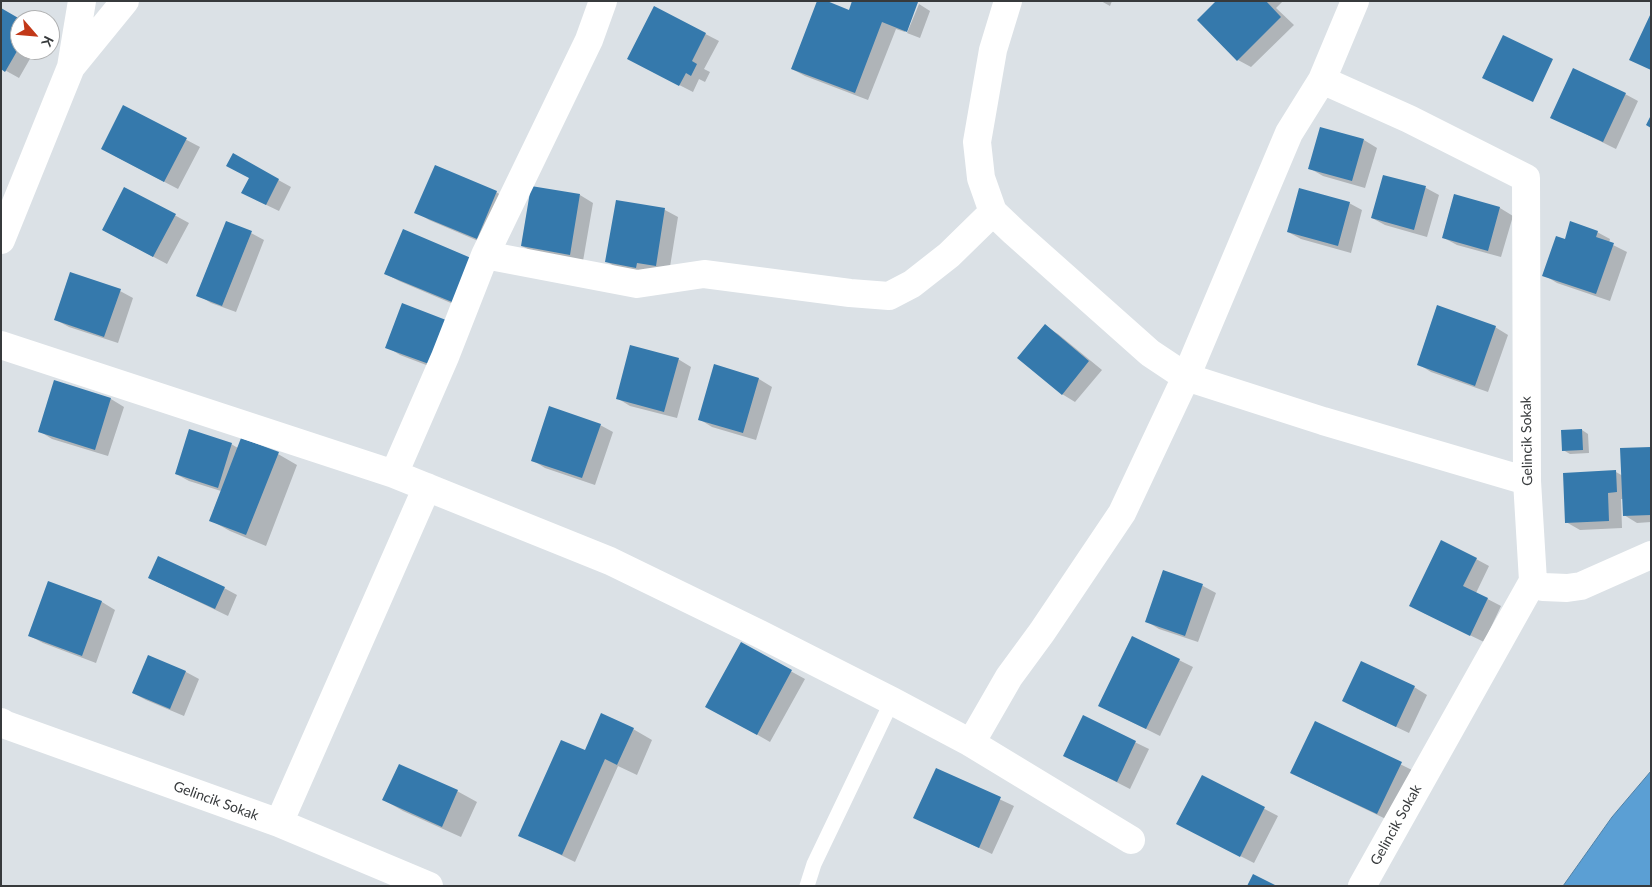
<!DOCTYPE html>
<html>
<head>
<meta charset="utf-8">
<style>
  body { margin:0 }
  #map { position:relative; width:1652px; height:887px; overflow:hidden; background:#dbe1e6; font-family:Lato,sans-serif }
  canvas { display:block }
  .frame { position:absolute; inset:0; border:2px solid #373a3c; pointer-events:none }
  .north { position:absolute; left:10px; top:10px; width:50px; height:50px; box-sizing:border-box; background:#fff; border:1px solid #afb0b1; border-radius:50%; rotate:117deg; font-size:14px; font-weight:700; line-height:20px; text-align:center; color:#373a3c }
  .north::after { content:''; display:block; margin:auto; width:18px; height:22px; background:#c23818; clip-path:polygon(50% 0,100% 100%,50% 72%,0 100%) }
</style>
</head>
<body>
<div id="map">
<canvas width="1652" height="887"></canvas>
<div class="frame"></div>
<div class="north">K</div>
</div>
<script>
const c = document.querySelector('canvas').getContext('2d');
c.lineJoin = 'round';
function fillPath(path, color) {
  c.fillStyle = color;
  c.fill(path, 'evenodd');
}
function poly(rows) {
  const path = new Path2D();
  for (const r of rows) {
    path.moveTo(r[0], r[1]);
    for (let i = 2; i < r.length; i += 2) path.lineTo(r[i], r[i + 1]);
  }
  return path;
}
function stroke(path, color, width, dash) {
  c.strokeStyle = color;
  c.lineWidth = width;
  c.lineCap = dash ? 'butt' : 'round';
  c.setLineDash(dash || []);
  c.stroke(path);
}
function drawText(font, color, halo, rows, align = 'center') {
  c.font = font + ' Lato,sans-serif';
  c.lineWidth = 5;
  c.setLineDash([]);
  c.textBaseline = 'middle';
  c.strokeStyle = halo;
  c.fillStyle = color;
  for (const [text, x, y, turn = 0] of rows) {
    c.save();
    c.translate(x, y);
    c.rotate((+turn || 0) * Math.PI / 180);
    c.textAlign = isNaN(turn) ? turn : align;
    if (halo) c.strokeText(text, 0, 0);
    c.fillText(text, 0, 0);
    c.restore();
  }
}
const water = poly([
  [1651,771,1651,886,1563,886,1612,817,1651,771]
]);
const shadow = poly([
  [854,1,912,1,918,4,916,4,905,32,896,29,868,100,805,76,792,69,850,11],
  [1101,1,1112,1,1110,6],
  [1217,1,1283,1,1276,8,1294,25,1251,67,1238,60],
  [919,4,930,11,920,38,907,33],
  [655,8,719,41,704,69,710,72,705,82,699,79,693,92,642,66],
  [20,20,20,50,35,50,19,78,1,68],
  [1625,94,1638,101,1616,149,1551,117],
  [124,107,200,147,178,189,115,156],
  [1364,140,1377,148,1365,188,1323,176,1309,168],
  [233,155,291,187,279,211,256,200,250,178],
  [1384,176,1426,188,1439,195,1427,237,1385,225,1372,218],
  [125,188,189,223,167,264,116,237],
  [496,192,509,200,490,246,429,220,416,212],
  [580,195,593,203,583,261,535,253,522,246],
  [1455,196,1500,208,1513,216,1501,257,1457,245,1444,238],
  [617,202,665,210,678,217,669,273,649,274,620,269,607,262],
  [1349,203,1362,210,1351,253,1301,239,1288,232],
  [1597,232,1610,239,1609,243,1627,252,1610,301,1557,283,1544,275,1565,240],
  [251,233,264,240,236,312,211,303,198,295],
  [470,259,465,309,399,281,386,274],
  [120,291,133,298,118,343,69,327,56,320],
  [445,321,442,371,400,355,387,347],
  [1045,326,1058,334,1102,370,1075,402,1062,394],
  [1495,327,1508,335,1488,392,1431,372,1418,364],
  [678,359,691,367,677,418,630,406,617,398],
  [715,366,759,379,772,387,756,440,712,427,699,419],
  [55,382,111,399,124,407,108,456,52,439,39,431],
  [600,425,613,432,595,485,545,468,532,460],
  [1582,430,1588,434,1589,453,1570,454,1563,450],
  [231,444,238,448,278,454,297,465,266,546,230,531,210,520,221,491,189,481,176,474],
  [1651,448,1651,522,1637,523,1624,515,1623,499,1621,499,1622,528,1580,530,1566,522,1616,472,1623,476],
  [1476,559,1489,566,1476,593,1501,606,1484,642,1424,613],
  [1164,572,1203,586,1216,593,1198,642,1159,629,1146,621],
  [149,578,224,588,237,595,228,616],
  [49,583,102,602,115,610,96,663,43,643,30,636],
  [1132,637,1193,667,1160,736,1100,706],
  [741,644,805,679,770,742,707,706],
  [149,656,186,672,199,679,184,716,146,700,133,693],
  [1414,687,1427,695,1409,733,1356,708],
  [1083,717,1149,749,1130,789,1065,756],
  [1315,722,1414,771,1390,821,1305,780],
  [633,729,652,740,637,775,618,766,575,862,520,835,590,754],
  [937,770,1014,806,992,854,915,818],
  [1202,776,1278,816,1254,863,1191,831],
  [457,791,477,802,461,837,403,811,384,800]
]);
const building = poly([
  [817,1,827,1,849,10,852,1,918,2,907,32,882,22,855,93,791,69],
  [1216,1,1266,1,1281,17,1237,61,1197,20],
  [654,6,706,33,692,61,697,64,691,76,686,73,679,86,627,59],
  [1,8,20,19,20,46,5,72,1,69],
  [1651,13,1651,70,1629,60],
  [1503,35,1553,59,1533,102,1482,78],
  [1573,68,1626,93,1603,142,1550,118],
  [123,105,187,138,164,182,101,149],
  [1651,115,1651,128,1646,125],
  [1320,127,1364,139,1352,181,1308,169],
  [233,153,279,179,266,205,241,193,249,178,226,166],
  [435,165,497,191,477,239,414,213],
  [1383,175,1426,186,1414,230,1371,218],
  [531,186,580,194,570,255,521,246],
  [124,187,176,214,153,257,102,230],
  [1299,188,1350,202,1338,246,1287,232],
  [1454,194,1500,207,1488,251,1442,238],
  [616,200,665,208,656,266,637,263,636,268,605,262],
  [226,221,252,231,222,306,196,296],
  [1570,221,1598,231,1596,237,1614,243,1596,294,1542,276,1556,236,1565,239],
  [403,229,471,258,452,302,384,274],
  [70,272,121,289,104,337,54,320],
  [402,303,446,320,429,364,385,348],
  [1437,305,1496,326,1475,386,1417,365],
  [1045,324,1089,361,1062,395,1017,358],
  [630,345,679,358,664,412,616,399],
  [714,364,759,378,743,433,698,420],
  [54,380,111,398,95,450,38,432],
  [549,406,601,424,582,478,531,461],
  [189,429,232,443,218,488,175,474],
  [1582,429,1583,450,1562,451,1561,430],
  [241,438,279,452,246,535,209,521],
  [1651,447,1651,515,1623,516,1620,448],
  [1616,470,1617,492,1608,493,1609,521,1565,523,1563,473],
  [1441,540,1477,558,1463,586,1488,598,1470,636,1409,606],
  [158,556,225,587,215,609,148,578],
  [1163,570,1203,584,1185,636,1145,622],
  [48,581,102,601,82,656,28,636],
  [1132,636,1180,659,1146,729,1098,706],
  [741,642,792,670,757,735,705,707],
  [148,655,186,671,170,709,132,693],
  [1361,661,1415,686,1396,727,1342,701],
  [601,713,634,728,617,765,605,759,562,855,518,836,561,740,585,750],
  [1083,715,1136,741,1117,782,1063,756],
  [1315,721,1402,762,1377,814,1290,773],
  [399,764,458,790,442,827,382,800],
  [936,768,1001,797,979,848,913,818],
  [1202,775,1265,807,1240,857,1176,824],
  [1253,874,1277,886,1247,886]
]);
const service = poly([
  [807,886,814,864,892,701]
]);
const minor = poly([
  [1008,1,993,50,977,142,981,178,993,212,1014,232,1150,353,1186,377,1323,421,1527,481],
  [72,66,125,1],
  [1322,80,1409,119,1526,178,1527,481,1533,581,1362,886],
  [1,240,71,67,82,1],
  [485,255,589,40,603,1],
  [1,345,394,474,610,561,760,634,892,701,971,743,1131,840],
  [394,474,445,357,485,255,637,284,704,274,850,293,889,296,912,284,949,255,993,212],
  [1533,581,1543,587,1567,588,1581,586,1651,555],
  [1,722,6,725,279,823,429,886],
  [971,743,1009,677,1042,632,1122,513,1186,377,1289,133,1322,80,1355,1],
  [279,823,427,487]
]);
const streetNames = [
  ["Gelincik Sokak",1527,441,-91],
  ["Gelincik Sokak",216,801,20],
  ["Gelincik Sokak",1396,825,-61]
];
fillPath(water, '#5b9fd4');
stroke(water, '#5081a6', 1);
fillPath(shadow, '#0003');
fillPath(building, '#3579ac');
stroke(service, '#fff', 15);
stroke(minor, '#fff', 28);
drawText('14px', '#373a3c', '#fff', streetNames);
</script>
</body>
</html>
